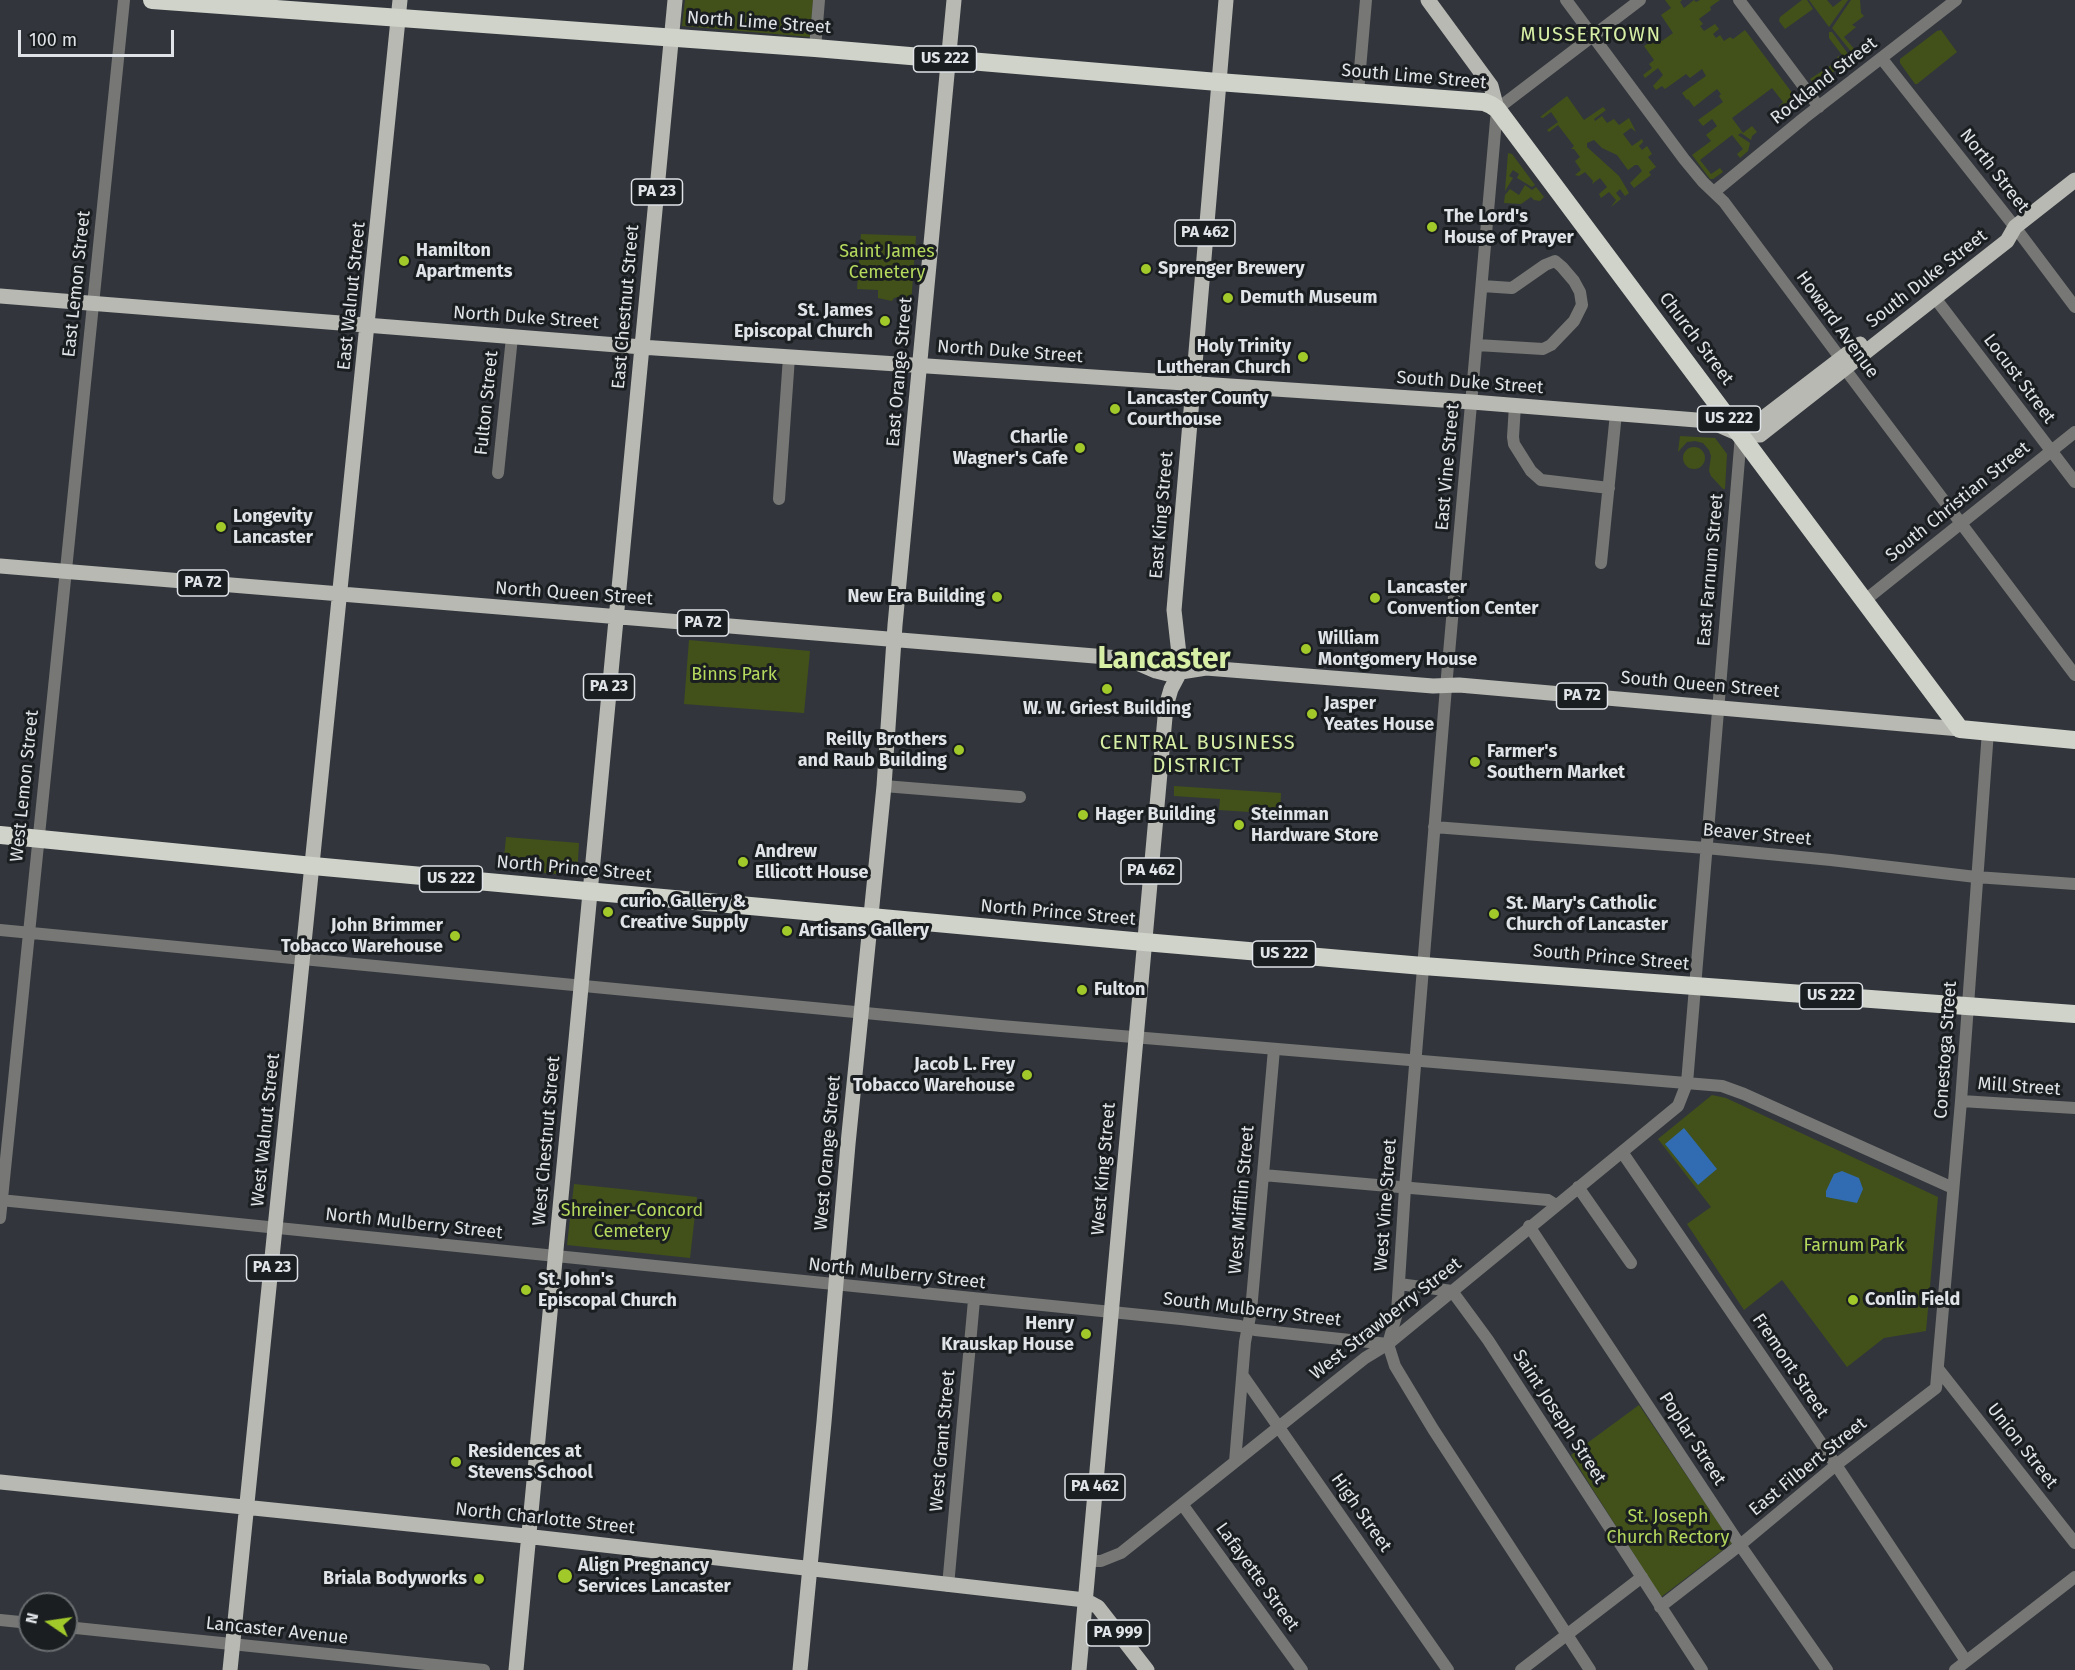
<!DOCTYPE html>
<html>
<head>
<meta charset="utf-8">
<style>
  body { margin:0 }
  #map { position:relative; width:2075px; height:1670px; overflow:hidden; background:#32363c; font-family:"Fira Sans",sans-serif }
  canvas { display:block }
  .north { position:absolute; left:18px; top:1592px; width:60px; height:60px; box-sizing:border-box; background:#1b1e20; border:2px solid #6a6d70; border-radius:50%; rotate:283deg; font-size:16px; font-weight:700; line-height:24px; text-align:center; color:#e0e3e7 }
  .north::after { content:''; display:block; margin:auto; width:21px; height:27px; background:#a1c92a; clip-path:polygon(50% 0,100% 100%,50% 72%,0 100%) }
  .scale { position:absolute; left:18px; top:30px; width:156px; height:27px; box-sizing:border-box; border:3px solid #e0e3e7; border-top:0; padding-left:8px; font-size:18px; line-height:21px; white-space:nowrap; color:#e0e3e7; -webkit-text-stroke:4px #1b1e20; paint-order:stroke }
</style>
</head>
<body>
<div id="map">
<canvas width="2075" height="1670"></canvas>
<div class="north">N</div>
<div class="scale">100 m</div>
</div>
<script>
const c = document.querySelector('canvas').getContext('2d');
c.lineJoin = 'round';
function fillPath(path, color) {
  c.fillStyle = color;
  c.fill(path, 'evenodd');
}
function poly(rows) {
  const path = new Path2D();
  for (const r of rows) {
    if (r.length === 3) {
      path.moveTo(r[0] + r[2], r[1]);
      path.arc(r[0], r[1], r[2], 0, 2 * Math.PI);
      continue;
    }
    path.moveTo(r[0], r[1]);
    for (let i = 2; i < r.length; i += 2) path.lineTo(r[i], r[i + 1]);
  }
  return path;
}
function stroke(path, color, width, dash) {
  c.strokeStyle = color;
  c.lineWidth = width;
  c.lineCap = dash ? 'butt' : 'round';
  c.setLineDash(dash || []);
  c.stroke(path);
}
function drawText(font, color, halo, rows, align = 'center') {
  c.font = font + ' "Fira Sans",sans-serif';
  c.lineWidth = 6;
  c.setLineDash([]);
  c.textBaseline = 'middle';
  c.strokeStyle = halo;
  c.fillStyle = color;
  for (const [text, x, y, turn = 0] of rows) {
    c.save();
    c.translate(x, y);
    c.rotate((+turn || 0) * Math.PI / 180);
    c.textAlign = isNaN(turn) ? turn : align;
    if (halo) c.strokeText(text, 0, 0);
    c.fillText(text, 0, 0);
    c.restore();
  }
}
const green = poly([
  [685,0,813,0,810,37,682,26],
  [1665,0,1682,0,1680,2,1684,8,1694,0,1696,2,1700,0,1720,0,1710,7,1711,10,1699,19,1703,24,1700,26,1704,31,1715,24,1719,29,1713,34,1716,38,1720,35,1724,41,1730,37,1733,39,1745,30,1796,98,1796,102,1784,112,1779,106,1783,102,1772,88,1732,118,1743,133,1752,126,1757,132,1752,136,1751,140,1741,133,1738,135,1750,143,1748,151,1740,158,1737,154,1743,149,1732,135,1700,160,1711,174,1720,168,1723,172,1713,179,1710,179,1692,155,1711,141,1706,135,1717,126,1712,119,1703,126,1698,120,1723,102,1719,96,1721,94,1717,89,1694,107,1688,99,1687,100,1682,93,1706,76,1702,69,1690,78,1686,74,1665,89,1662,86,1656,90,1653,86,1663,75,1658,68,1645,78,1643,75,1652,68,1649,64,1654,60,1644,46,1658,37,1662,41,1673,33,1661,15,1671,8],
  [1802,0,1807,0,1813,9,1785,29,1779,21,1780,17],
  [1809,0,1827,0,1833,7,1842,0,1848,0,1829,27],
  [1851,0,1860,0,1861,13,1864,16,1852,25,1856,27,1844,37,1856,51,1857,53,1855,55,1853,54,1832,28],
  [1941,30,1957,52,1917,84,1915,84,1900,63,1900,59,1937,31],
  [1829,32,1832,32,1851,58,1826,78,1827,83,1824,90,1821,92,1810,79,1839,60,1837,57,1842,55,1829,38],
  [1567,96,1584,120,1603,107,1606,110,1594,119,1595,121,1602,116,1607,123,1614,119,1619,125,1629,118,1636,132,1631,128,1623,134,1632,146,1642,139,1643,142,1639,146,1642,150,1647,146,1652,154,1648,157,1656,167,1649,172,1651,175,1634,188,1630,183,1642,171,1638,165,1635,165,1628,170,1617,155,1602,148,1594,140,1587,143,1587,147,1619,176,1629,193,1625,196,1620,189,1616,193,1621,199,1611,207,1616,200,1609,192,1601,198,1599,194,1607,187,1600,178,1592,184,1593,181,1585,172,1579,176,1575,175,1581,170,1575,161,1580,157,1574,149,1571,149,1574,146,1558,125,1549,132,1547,130,1558,122,1551,112,1543,118,1540,117],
  [1508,153,1512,154,1535,185,1532,187,1517,178,1519,174,1513,170,1509,176,1513,178,1505,191],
  [1525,185,1532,190,1536,187,1544,197,1540,201,1534,200,1531,197,1521,204,1504,203,1505,195,1510,189,1519,195],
  [861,234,916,236,911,304,904,303,902,298,898,297,894,298,892,301,878,298,878,290,857,289],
  [1680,436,1715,438,1727,454,1725,489,1723,489,1711,476,1709,471,1711,456,1709,450,1703,443,1695,441,1687,442,1678,452],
  [1694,458,11],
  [689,640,810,651,804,713,684,704],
  [1174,786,1281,793,1280,814,1219,810,1220,799,1174,796],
  [506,837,579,843,577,876,503,869],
  [1712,1095,1726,1098,1938,1197,1926,1331,1884,1338,1847,1367,1782,1280,1744,1310,1687,1224,1711,1207,1658,1139],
  [574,1184,697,1197,690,1258,567,1245],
  [1639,1405,1732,1543,1661,1597,1571,1455]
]);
const water = poly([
  [1684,1128,1717,1169,1698,1185,1665,1144],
  [1842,1171,1859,1178,1863,1189,1857,1203,1826,1197,1826,1191,1834,1174]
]);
const minor = poly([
  [1566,0,1684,159,1703,182,1724,202,1841,359,1845,369,2075,675],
  [1739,0,1819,107],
  [815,48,819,0],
  [1882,59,2015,227,2075,307],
  [1358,92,1366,0],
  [1714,192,1804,118,1956,0],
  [1935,298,2075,482],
  [1477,345,1543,349,1551,345,1574,321,1582,305,1580,292,1574,281,1562,267,1555,261,1545,265,1512,288,1482,286],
  [1515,405,1513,437,1514,444,1531,471,1541,480,1609,488],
  [498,473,512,337],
  [779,499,789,357],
  [1601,563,1616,413],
  [1864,601,2075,432],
  [884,786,1020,797],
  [1434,827,1706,848,1831,860,1976,877,2075,884],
  [0,930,1001,1026,1722,1086,1744,1094,1953,1188],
  [1961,1101,2075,1108],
  [1622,1152,1836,1465,1966,1661],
  [1263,1175,1548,1200,1556,1205],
  [1578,1187,1631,1263],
  [0,1200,1181,1319,1240,1326,1255,1330,1388,1344],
  [0,1218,124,0],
  [1529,1226,1740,1545,1827,1670],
  [1399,1284,1452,1291,1488,1340,1702,1670],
  [1939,1370,2075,1543],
  [1243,1376,1448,1670],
  [1235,1462,1245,1342,1251,1311,1274,1049],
  [1182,1504,1302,1670],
  [1089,1561,1101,1561,1121,1553,1365,1358,1388,1344,1678,1106,1687,1083,1741,435],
  [948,1586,974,1300],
  [1660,1607,1740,1545,1836,1465,1936,1388,1961,1101,1988,731],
  [0,1620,30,1623],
  [66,1627,484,1670],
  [1521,1670,1642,1577],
  [1590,1670,1433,1429,1395,1366,1388,1344,1397,1313,1405,1188,1445,699,1497,109,1640,0],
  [1955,1670,2075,1577]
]);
const major = poly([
  [1428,0,1491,86,1497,109],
  [0,296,655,348,1472,402,1709,421,1741,435,1760,435,2007,241,2015,227,2075,180],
  [1741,435,1860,344],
  [0,566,1119,658,1135,662,1156,671,1168,674,1206,668,1433,686,1459,685,1960,729],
  [0,1482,516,1535,1085,1600,1098,1607,1147,1670],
  [230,1670,400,0],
  [516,1670,675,0],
  [800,1670,824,1422,848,1144,884,786,895,625,954,0],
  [1079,1670,1166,706,1171,689,1179,674,1180,663,1174,610,1226,0]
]);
const highway = poly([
  [152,0,815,48,1218,82,1484,102,1491,105,1497,109,1960,729,2075,740],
  [0,835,313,866,1144,942,1423,966,2075,1014]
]);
const markers = [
  [1432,227,6,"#a1c92a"],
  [404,261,6,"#a1c92a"],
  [1146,269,6,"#a1c92a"],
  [1228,298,6,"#a1c92a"],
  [885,321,6,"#a1c92a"],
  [1303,357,6,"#a1c92a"],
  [1115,409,6,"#a1c92a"],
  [1080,448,6,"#a1c92a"],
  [221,527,6,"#a1c92a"],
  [997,597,6,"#a1c92a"],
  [1375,598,6,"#a1c92a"],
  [1306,649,6,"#a1c92a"],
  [1107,689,6,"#a1c92a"],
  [1312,714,6,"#a1c92a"],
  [959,750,6,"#a1c92a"],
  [1475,762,6,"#a1c92a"],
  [1083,815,6,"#a1c92a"],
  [1239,825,6,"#a1c92a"],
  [743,862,6,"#a1c92a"],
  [608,912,6,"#a1c92a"],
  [1494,914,6,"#a1c92a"],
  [787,931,6,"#a1c92a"],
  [455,936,6,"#a1c92a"],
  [1082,990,6,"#a1c92a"],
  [1027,1075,6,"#a1c92a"],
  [526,1290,6,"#a1c92a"],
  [1853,1300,6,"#a1c92a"],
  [1086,1334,6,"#a1c92a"],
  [456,1462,6,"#a1c92a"],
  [565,1576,8,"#a1c92a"],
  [479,1579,6,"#a1c92a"]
];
const shields = [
  [945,59,63],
  [657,192,51],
  [1205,233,60],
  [1729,419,63],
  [203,583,51],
  [703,623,51],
  [609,687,51],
  [1582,696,51],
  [1151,871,60],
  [451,879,63],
  [1284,954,63],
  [1831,996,63],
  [272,1268,51],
  [1095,1487,60],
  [1118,1633,63]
];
const shieldNames = [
  ["US 222",945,59],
  ["PA 23",657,192],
  ["PA 462",1205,233],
  ["US 222",1729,419],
  ["PA 72",203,583],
  ["PA 72",703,623],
  ["PA 23",609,687],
  ["PA 72",1582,696],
  ["PA 462",1151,871],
  ["US 222",451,879],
  ["US 222",1284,954],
  ["US 222",1831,996],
  ["PA 23",272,1268],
  ["PA 462",1095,1487],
  ["PA 999",1118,1633]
];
const streetNames = [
  ["North Lime Street",759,23,4],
  ["South Lime Street",1414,77,5],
  ["Rockland Street",1824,81,-38],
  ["North Street",1994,171,52],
  ["South Duke Street",1927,279,-38],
  ["East Lemon Street",77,284,-84],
  ["East Walnut Street",352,296,-84],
  ["East Chestnut Street",626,307,-85],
  ["North Duke Street",526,318,4],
  ["Howard Avenue",1837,325,54],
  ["Church Street",1696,339,53],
  ["North Duke Street",1010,352,4],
  ["East Orange Street",900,372,-85],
  ["Locust Street",2019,379,53],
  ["South Duke Street",1470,383,4],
  ["Fulton Street",487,403,-84],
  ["East Vine Street",1448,467,-85],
  ["South Christian Street",1958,502,-39],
  ["East King Street",1162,515,-85],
  ["East Farnum Street",1711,570,-85],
  ["North Queen Street",574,594,4],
  ["South Queen Street",1700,685,5],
  ["West Lemon Street",25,786,-84],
  ["Beaver Street",1757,835,5],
  ["North Prince Street",574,869,5],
  ["North Prince Street",1058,913,5],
  ["South Prince Street",1611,958,5],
  ["Conestoga Street",1946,1050,-86],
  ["Mill Street",2019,1087,4],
  ["West Walnut Street",266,1130,-84],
  ["West Chestnut Street",547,1141,-85],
  ["West Orange Street",828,1153,-85],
  ["West King Street",1104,1169,-85],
  ["West Mifflin Street",1242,1200,-85],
  ["West Vine Street",1386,1205,-86],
  ["North Mulberry Street",414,1224,6],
  ["North Mulberry Street",897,1274,6],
  ["South Mulberry Street",1252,1310,7],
  ["West Strawberry Street",1386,1319,-38],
  ["Fremont Street",1790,1366,56],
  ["Saint Joseph Street",1559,1417,57],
  ["Poplar Street",1692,1439,57],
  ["West Grant Street",943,1441,-85],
  ["Union Street",2022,1446,52],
  ["East Filbert Street",1808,1467,-39],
  ["High Street",1361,1513,55],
  ["North Charlotte Street",545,1519,6],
  ["Lafayette Street",1257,1577,54],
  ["Lancaster Avenue",277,1631,6]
];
const poiNames = [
  ["The Lord's",1444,217],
  ["House of Prayer",1444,238],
  ["Hamilton",416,251],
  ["Apartments",416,272],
  ["Sprenger Brewery",1158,269],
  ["Demuth Museum",1240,298],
  ["St. James",873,311,"right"],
  ["Episcopal Church",873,332,"right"],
  ["Holy Trinity",1291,347,"right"],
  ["Lutheran Church",1291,368,"right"],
  ["Lancaster County",1127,399],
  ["Courthouse",1127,420],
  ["Charlie",1068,438,"right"],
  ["Wagner's Cafe",1068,459,"right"],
  ["Longevity",233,517],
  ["Lancaster",233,538],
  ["Lancaster",1387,588],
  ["Convention Center",1387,609],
  ["New Era Building",985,597,"right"],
  ["William",1318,639],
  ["Montgomery House",1318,660],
  ["Jasper",1324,704],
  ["Yeates House",1324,725],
  ["W. W. Griest Building",1107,709,"center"],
  ["Reilly Brothers",947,740,"right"],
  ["and Raub Building",947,761,"right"],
  ["Farmer's",1487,752],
  ["Southern Market",1487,773],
  ["Hager Building",1095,815],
  ["Steinman",1251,815],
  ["Hardware Store",1251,836],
  ["Andrew",755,852],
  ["Ellicott House",755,873],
  ["curio. Gallery &",620,902],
  ["Creative Supply",620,923],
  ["St. Mary's Catholic",1506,904],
  ["Church of Lancaster",1506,925],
  ["John Brimmer",443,926,"right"],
  ["Tobacco Warehouse",443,947,"right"],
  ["Artisans Gallery",799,931],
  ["Fulton",1094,990],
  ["Jacob L. Frey",1015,1065,"right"],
  ["Tobacco Warehouse",1015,1086,"right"],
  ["St. John's",538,1280],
  ["Episcopal Church",538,1301],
  ["Conlin Field",1865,1300],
  ["Henry",1074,1324,"right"],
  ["Krauskap House",1074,1345,"right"],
  ["Residences at",468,1452],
  ["Stevens School",468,1473],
  ["Align Pregnancy",578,1566],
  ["Services Lancaster",578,1587],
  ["Briala Bodyworks",467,1579,"right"]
];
const parkNames = [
  ["Saint James",887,252],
  ["Cemetery",887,273],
  ["Binns Park",734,675],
  ["Shreiner-Concord",632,1211],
  ["Cemetery",632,1232],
  ["Farnum Park",1854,1246],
  ["St. Joseph",1668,1517],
  ["Church Rectory",1668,1538]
];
const neighbourhoodNames = [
  ["MUSSERTOWN",1591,35],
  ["CENTRAL BUSINESS",1198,743],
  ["DISTRICT",1198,766]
];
const townNames = [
  ["Lancaster",1164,660]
];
fillPath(green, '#415119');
fillPath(water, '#316bb1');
stroke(minor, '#777875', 12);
stroke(major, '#b7b9b2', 15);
stroke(highway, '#d0d3ca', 18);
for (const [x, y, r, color] of markers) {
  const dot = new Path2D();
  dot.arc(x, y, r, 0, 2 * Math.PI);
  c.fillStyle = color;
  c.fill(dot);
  stroke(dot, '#1b1e20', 2);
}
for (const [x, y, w] of shields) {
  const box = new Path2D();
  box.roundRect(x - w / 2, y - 13, w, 26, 4.5);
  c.fillStyle = '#1b1e20';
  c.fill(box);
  stroke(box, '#e0e3e7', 1.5);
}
drawText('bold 16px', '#e0e3e7', null, shieldNames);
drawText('18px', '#e0e3e7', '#1b1e20', streetNames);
drawText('bold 18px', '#e0e3e7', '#1b1e20', poiNames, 'left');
drawText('18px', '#b4d95d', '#1b1e20', parkNames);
c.letterSpacing = '1.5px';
drawText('20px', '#d6efa5', '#1b1e20', neighbourhoodNames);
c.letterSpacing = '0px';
drawText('bold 30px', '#d6efa5', '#1b1e20', townNames);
</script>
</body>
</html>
